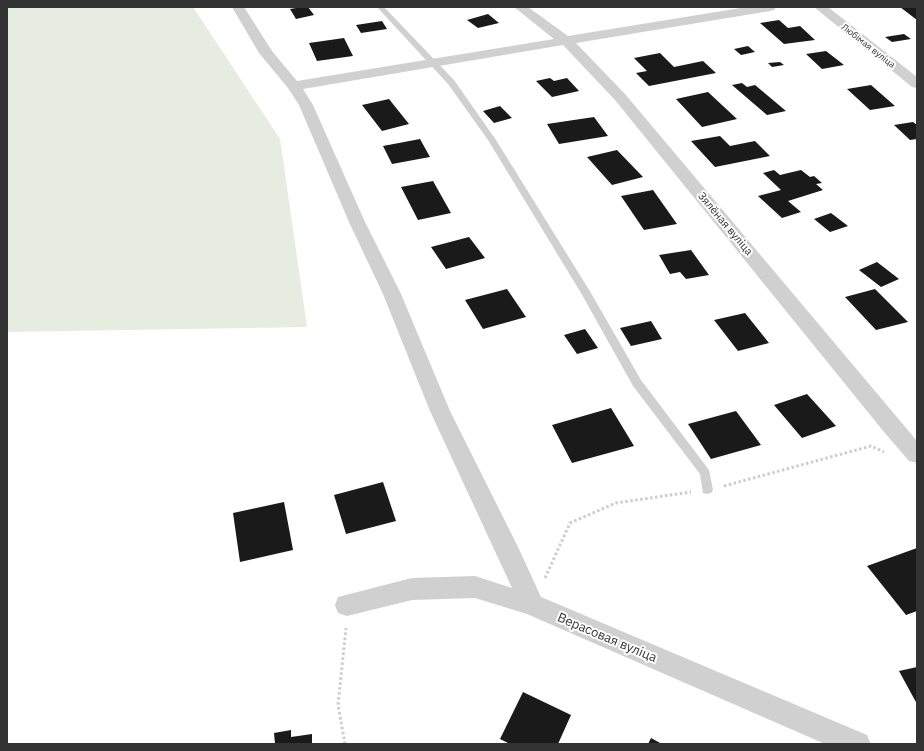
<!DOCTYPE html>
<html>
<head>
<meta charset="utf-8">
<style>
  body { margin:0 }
  #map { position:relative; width:924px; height:751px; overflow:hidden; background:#fff; font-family:"IBM Plex Sans",sans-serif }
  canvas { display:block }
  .frame { position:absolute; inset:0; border:8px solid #333; pointer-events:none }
</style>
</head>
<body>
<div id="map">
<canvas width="924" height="751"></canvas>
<div class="frame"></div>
</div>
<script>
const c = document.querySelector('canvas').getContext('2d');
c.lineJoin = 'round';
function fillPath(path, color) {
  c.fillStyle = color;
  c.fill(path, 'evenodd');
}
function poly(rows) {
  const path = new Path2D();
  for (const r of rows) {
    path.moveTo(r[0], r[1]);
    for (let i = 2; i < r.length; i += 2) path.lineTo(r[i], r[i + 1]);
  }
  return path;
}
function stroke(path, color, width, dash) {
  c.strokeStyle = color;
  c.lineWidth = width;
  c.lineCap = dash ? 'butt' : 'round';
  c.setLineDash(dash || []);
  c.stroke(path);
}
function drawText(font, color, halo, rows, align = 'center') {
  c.font = font + ' "IBM Plex Sans",sans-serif';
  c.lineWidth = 4;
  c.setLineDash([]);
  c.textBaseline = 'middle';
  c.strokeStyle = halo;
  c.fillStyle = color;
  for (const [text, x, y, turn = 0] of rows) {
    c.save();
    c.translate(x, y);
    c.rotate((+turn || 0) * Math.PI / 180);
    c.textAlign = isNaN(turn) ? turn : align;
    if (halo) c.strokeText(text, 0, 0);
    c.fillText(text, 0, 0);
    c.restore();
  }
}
const green = poly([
  [7,7,193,7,280,139,307,327,7,332]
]);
const building = poly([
  [302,7,308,7,314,15,296,19,290,9],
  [900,7,917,7,917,20],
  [488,14,499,23,478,28,467,20],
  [779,20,788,28,800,26,815,40,784,44,760,23],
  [382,21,387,29,361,33,356,25],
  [904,34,911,39,892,42,885,37],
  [344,38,353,56,317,61,309,43],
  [748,46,755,52,741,55,734,49],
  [826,51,844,65,822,69,806,54],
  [660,53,674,67,703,61,716,73,649,86,636,73,647,71,634,58],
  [780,62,784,65,772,67,768,63],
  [550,78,554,81,567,78,579,91,552,97,536,81],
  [742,83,747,87,755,85,786,111,767,115,732,85],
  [871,85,895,106,870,110,847,89],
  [708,92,737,119,702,127,676,99],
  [389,99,409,124,382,131,362,105],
  [500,106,512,118,494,123,483,111],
  [594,117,608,136,559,144,547,124],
  [913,122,917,125,917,139,910,140,894,125],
  [720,136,730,146,755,141,770,156,715,167,691,141],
  [420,139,430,157,392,164,383,146],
  [617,150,643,177,612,185,587,157],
  [774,170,780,175,801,170,810,177,814,176,822,183,816,184,823,190,788,201,801,212,782,218,758,196,781,190,763,173],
  [433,181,451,213,418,220,401,187],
  [653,190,677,224,644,230,621,196],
  [831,213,848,226,830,232,814,219],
  [469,237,485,258,446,269,431,247],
  [691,250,709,275,686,279,680,272,670,274,659,255],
  [877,262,899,279,881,287,859,270],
  [507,289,526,317,483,329,465,300],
  [875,289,908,322,876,330,845,297],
  [745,313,769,343,738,351,714,320],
  [651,321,662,339,631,346,620,328],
  [585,329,598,348,577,354,564,335],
  [807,394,836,426,802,438,774,405],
  [611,408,634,446,572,463,552,425],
  [736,411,761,445,711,459,688,424],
  [383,482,396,521,346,534,334,495],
  [284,502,293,550,240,562,233,513],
  [917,548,917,611,906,615,867,566],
  [917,667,917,704,899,671],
  [523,692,571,715,558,744,510,744,500,739],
  [291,730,291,737,312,734,312,744,275,744,274,733],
  [651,738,662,744,648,744]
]);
const path = poly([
  [724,486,871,446,884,452],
  [545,578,570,523,616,503,691,492],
  [345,744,338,705,346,628]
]);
const lane = poly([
  [377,7,384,7,454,80,496,140,591,293,641,380,709,470,713,490,711,493,707,494,703,493,700,474,633,386,581,293,488,140,448,84,377,7]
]);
const street = poly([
  [232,7,244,7,272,51,297,81,554,39,514,7,528,7,568,36,747,7,776,7,774,10,770,11,576,43,625,94,917,441,917,463,909,461,884,432,615,100,563,45,303,89,313,105,365,222,401,294,450,411,518,547,541,597,867,735,871,744,825,744,527,614,475,598,412,600,347,616,338,613,335,605,338,597,412,578,475,576,512,588,430,411,383,294,349,222,299,105,288,88,259,53,232,7],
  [814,7,828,7,917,77,917,88,912,87,814,7]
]);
const farStreetnames = [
  ["Любімая вуліца",868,46,38]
];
const streetNames = [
  ["Зялёная вуліца",725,224,50]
];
const nearStreetnames = [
  ["Верасовая вуліца",607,638,23]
];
fillPath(green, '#e6ecdf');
fillPath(building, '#1a1a1a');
stroke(path, '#cdcdcd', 3, [2.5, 2.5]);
fillPath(lane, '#d0d0d0');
fillPath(street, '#d0d0d0');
drawText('9px', '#333', '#fff', farStreetnames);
drawText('11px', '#333', '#fff', streetNames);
drawText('13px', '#333', '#fff', nearStreetnames);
</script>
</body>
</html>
